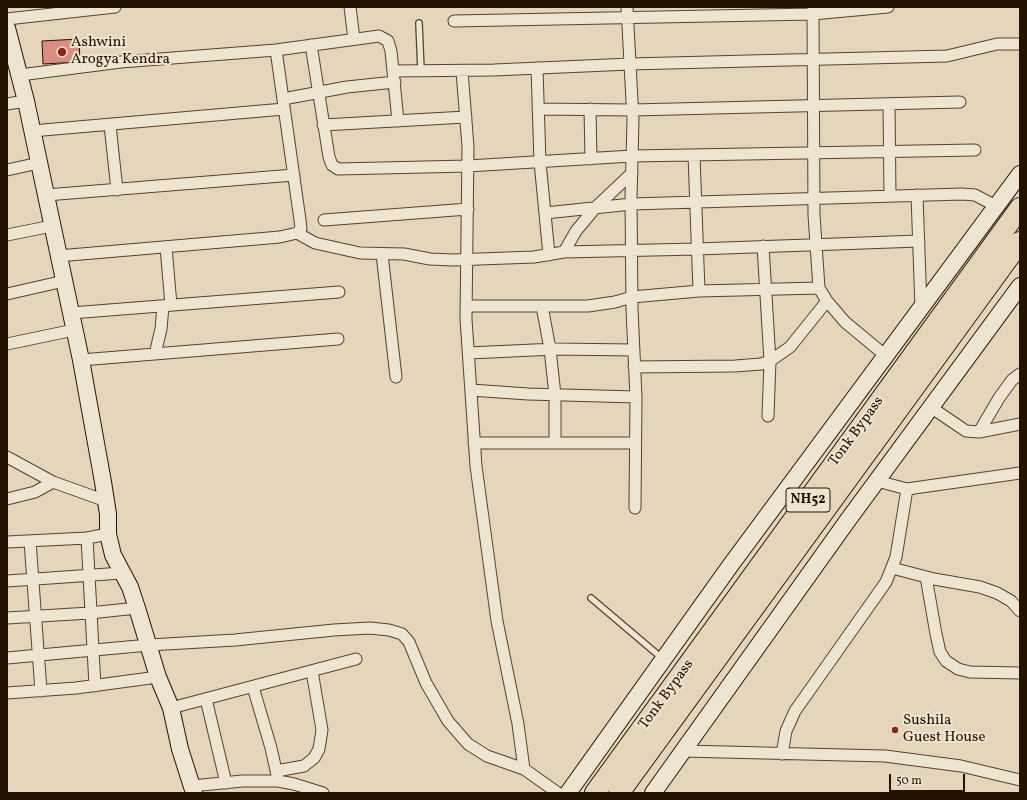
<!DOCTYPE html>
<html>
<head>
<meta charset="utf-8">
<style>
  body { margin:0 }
  #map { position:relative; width:1027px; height:800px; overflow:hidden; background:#e5d5ba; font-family:Vollkorn,serif }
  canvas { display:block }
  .frame { position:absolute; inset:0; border:8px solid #241200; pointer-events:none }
  .scale { position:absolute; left:889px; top:774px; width:76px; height:18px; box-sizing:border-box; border:2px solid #241200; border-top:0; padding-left:5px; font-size:12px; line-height:14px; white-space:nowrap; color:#241200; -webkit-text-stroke:3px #eee4d2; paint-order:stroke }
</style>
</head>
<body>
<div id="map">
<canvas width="1027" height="800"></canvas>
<div class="frame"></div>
<div class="scale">50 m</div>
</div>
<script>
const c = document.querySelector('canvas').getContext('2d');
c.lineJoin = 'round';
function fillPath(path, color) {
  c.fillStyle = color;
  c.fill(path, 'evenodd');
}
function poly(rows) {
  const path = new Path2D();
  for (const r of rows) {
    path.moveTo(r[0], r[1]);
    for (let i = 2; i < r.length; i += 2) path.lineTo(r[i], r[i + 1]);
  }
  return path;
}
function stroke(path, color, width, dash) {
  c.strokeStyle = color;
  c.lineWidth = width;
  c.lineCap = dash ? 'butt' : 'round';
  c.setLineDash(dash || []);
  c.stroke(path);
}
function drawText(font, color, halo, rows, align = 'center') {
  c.font = font + ' Vollkorn,serif';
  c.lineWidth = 4;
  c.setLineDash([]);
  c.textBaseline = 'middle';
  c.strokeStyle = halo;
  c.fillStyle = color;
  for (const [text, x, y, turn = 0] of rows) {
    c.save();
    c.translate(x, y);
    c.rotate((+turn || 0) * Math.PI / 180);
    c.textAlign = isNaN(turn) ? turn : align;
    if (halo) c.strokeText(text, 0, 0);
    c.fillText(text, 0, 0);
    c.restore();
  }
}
const building = poly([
  [79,39,80,62,43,64,42,41,79,39]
]);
const lane = poly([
  [419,23,421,71],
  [591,598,663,659]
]);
const street = poly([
  [350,7,354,39],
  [627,7,633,120,631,198,632,309,636,397,635,508],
  [813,7,814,215,819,288,827,301,845,322,886,356],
  [7,19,115,7],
  [454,21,813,14,888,7],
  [311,45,329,157,332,165,338,169,468,166,632,156,975,150],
  [537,68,540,162,549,255],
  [394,71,494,70,630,64,947,56,997,44,1020,44],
  [462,71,468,147,466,319,476,466,497,621,518,724,524,769],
  [20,75,121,62,276,50,379,36,388,41,391,51,398,121],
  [283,99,347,87,395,82],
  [7,104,26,101],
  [889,104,890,196],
  [538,109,633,110,960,102],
  [590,109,591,159],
  [110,125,117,190],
  [323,125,466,117],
  [32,131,284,109],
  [694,155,699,291],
  [7,170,39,163],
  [46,195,294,175],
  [917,195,921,308],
  [545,213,632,204,962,194,975,195,996,206],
  [324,220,468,209],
  [297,233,315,243,360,253,404,254,430,259,453,260,534,257,564,252,697,249,919,241],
  [7,235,52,226],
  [763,246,770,361,768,416],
  [166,247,171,305],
  [564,252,576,231,596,207,632,173],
  [382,254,396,377],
  [58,256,280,237,297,233,301,229,300,220,276,50],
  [7,294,64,281],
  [466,306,588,306,615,302,632,297,699,291,819,288],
  [542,306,550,349,555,395,555,442],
  [71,313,339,292],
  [7,344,74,330],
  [469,353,555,349,634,350],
  [155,354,161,329,163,306],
  [81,360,338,339],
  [634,367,735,366,761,364,770,361,790,347,827,301],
  [471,390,528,394,636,397],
  [932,408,966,431,979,432,1020,424],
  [979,432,999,398,1012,380,1020,374],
  [474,443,635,443],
  [7,457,53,482,106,501],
  [877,481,907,489,1020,473],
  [7,499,35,492,53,482],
  [87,538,95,686],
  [30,541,41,691],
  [7,542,87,538,108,534],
  [892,568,934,579,980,587,997,593,1011,601,1020,611],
  [926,577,936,634,940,652,946,661,958,669,970,672,1020,673],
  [7,581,122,573],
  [7,618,90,613,137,608],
  [7,658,149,645,235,640,334,630,370,628,389,630,402,634,409,642,426,683,448,721,468,744,487,756,524,769,558,793],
  [253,687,271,748,278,779],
  [7,693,76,688,158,677],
  [206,699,226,783],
  [171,708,356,659],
  [684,751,885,756,961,766,1020,780],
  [782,754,786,731,795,711,886,582,896,557,907,489],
  [276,771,304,766,314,758,319,749,322,730,312,671],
  [192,786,242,781,278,781,294,784,323,793]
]);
const secondary = poly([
  [7,28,26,101,81,360,103,482,108,514,108,534,113,555,130,587,137,608,158,677,171,708,180,749,194,793],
  [568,793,730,566,1020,174],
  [653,793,848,520,1020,286]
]);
const highway = poly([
  [595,793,1020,208],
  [619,793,1020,242]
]);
const markers = [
  [62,52,5,"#8f2418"],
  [895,730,4,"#8f2418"]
];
const shields = [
  [808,500,44]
];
const shieldNames = [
  ["NH52",808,500]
];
const poiNames = [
  ["Ashwini",71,43],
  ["Arogya Kendra",71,60],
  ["Sushila",903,721],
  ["Guest House",903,738]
];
const streetNames = [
  ["Tonk Bypass",857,432,-54],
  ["Tonk Bypass",667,695,-54]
];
fillPath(building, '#d88e80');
stroke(building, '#241200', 1);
stroke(lane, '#54432e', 8);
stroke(street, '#54432e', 13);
stroke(secondary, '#241200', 18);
stroke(highway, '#241200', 22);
stroke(lane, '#eee4d2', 5.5);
stroke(street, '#eee4d2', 11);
stroke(secondary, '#eee4d2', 16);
stroke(highway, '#e5d5ba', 20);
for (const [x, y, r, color] of markers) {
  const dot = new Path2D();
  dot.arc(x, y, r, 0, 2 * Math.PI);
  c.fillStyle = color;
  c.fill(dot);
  stroke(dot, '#eee4d2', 1.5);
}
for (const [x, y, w] of shields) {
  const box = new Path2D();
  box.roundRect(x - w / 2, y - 12, w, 24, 3);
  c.fillStyle = '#eee4d2';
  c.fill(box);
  stroke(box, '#241200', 1);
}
drawText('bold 14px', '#241200', null, shieldNames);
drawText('15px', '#241200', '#eee4d2', poiNames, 'left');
drawText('15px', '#241200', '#eee4d2', streetNames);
</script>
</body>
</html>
